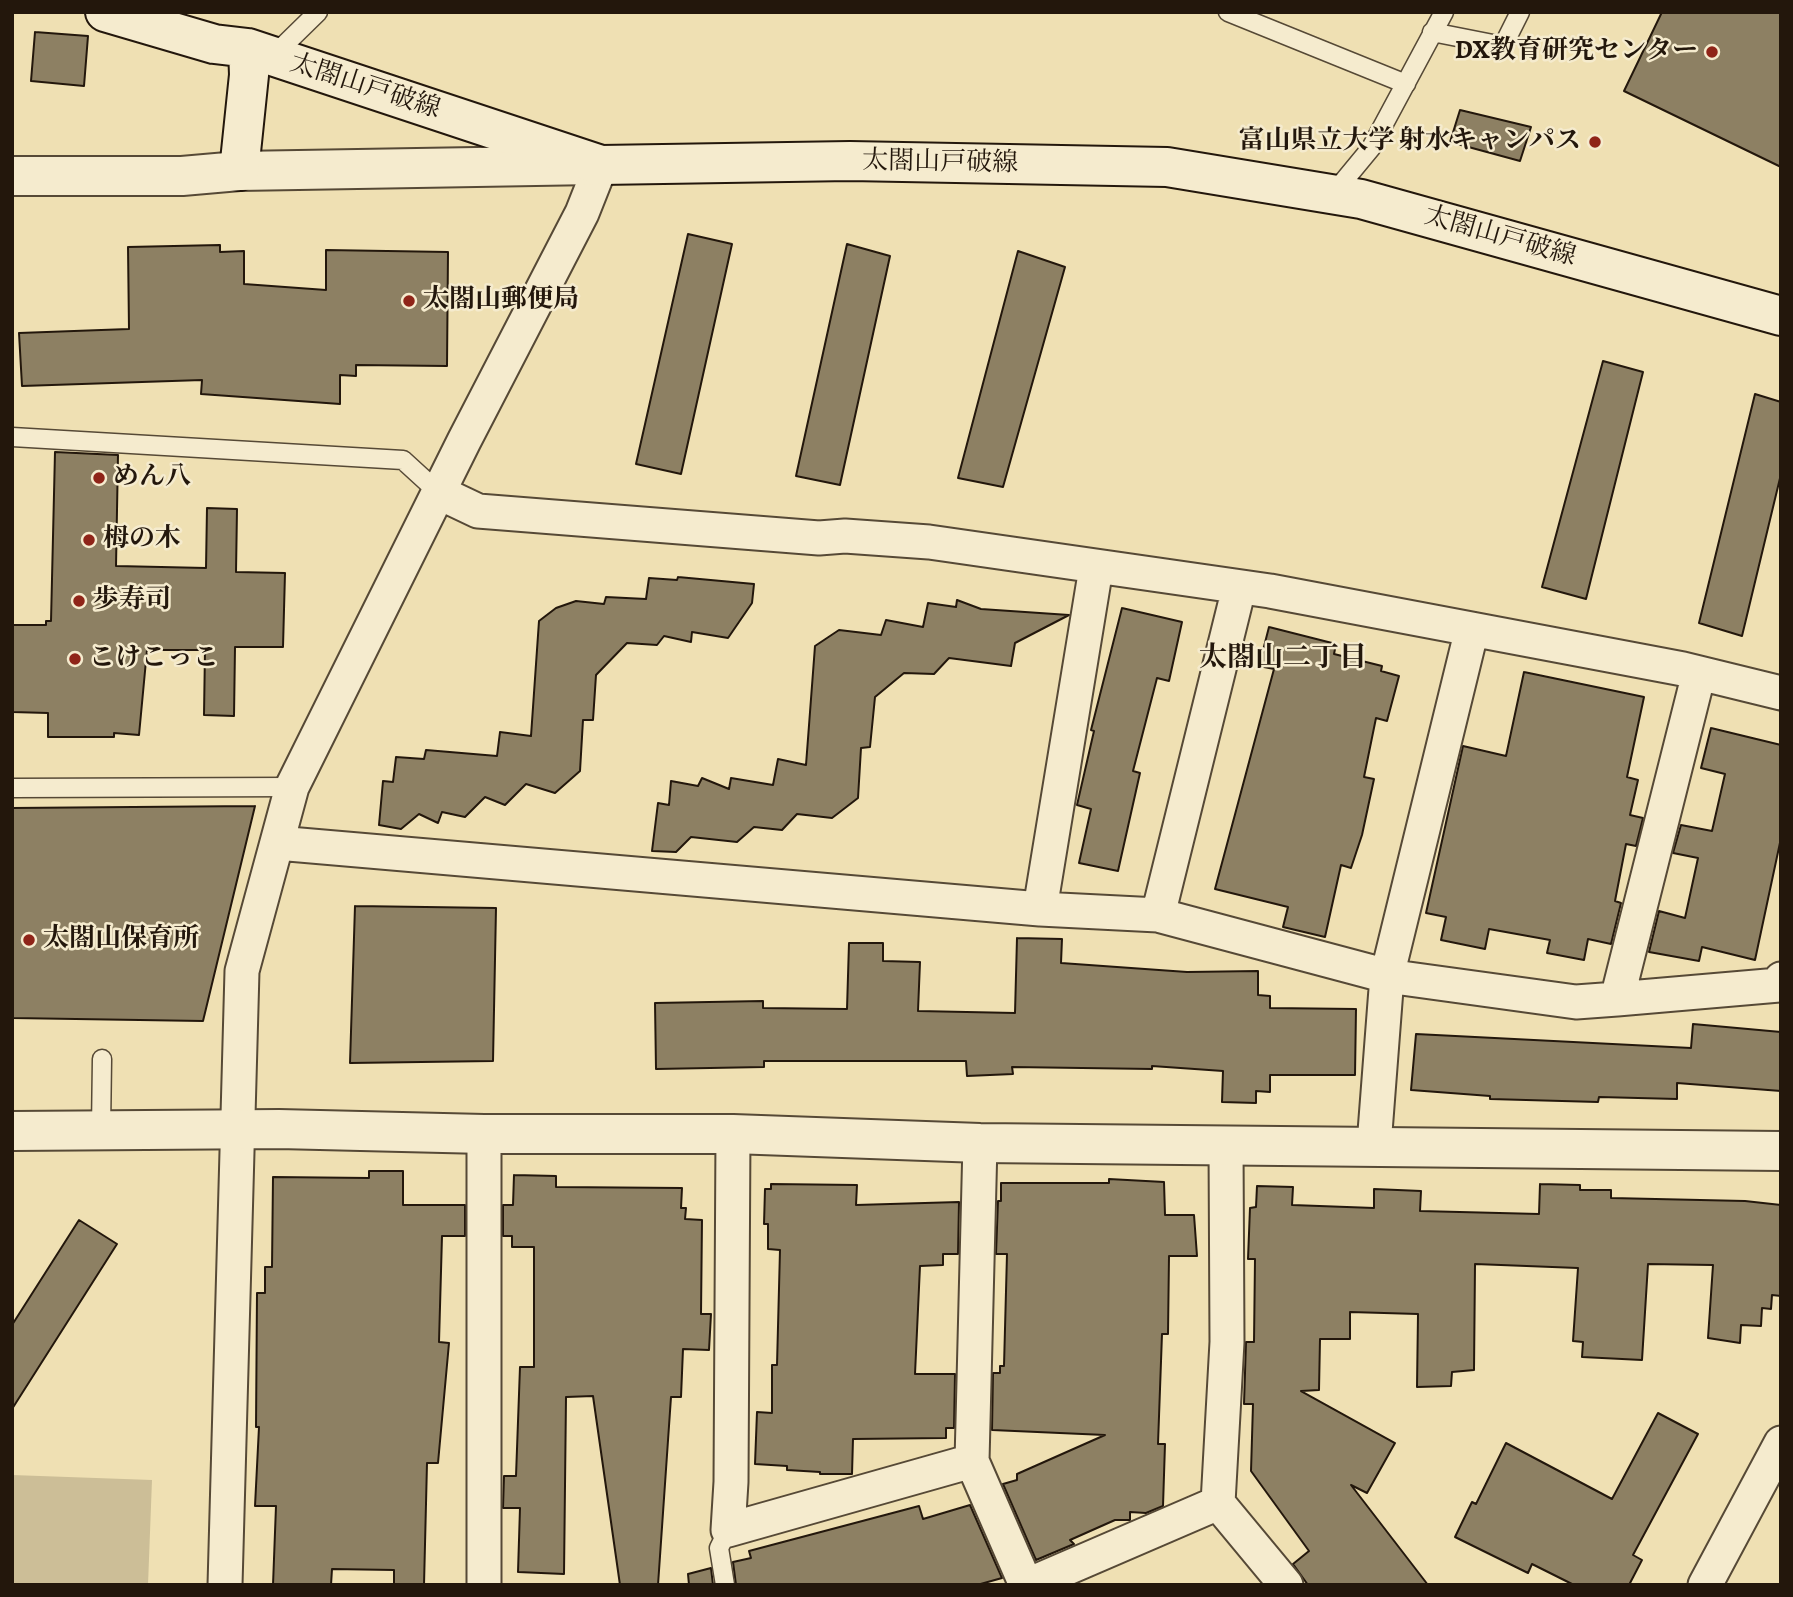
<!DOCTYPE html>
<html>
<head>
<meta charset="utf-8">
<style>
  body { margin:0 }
  #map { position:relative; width:1793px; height:1597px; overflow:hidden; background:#efe0b3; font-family:Alegreya,serif }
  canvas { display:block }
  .frame { position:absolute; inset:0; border:14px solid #23170c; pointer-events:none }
</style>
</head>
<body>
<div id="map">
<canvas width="1793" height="1597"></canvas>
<div class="frame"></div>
</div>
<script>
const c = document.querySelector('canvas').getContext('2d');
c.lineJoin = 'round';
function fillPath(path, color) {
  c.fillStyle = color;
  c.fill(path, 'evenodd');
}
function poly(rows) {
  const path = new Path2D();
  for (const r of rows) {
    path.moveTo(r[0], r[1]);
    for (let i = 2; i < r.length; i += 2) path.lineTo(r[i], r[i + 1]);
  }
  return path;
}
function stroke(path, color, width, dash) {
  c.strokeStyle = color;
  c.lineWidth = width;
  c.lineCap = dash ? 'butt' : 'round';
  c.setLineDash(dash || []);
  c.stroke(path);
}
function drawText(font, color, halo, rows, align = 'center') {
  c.font = font + ' Alegreya,"Noto Serif JP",serif';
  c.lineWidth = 5;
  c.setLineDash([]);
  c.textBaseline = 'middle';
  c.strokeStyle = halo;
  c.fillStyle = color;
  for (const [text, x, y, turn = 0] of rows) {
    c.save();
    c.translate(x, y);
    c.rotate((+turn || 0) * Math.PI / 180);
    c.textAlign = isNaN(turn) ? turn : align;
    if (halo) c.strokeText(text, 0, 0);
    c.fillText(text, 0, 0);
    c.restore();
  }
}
const green = poly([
  [12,1475,152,1480,148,1585,12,1585]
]);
const building = poly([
  [1662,12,1781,12,1781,167,1624,91,1662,12],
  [35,32,88,36,84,86,31,81,35,32],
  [1460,110,1531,127,1520,161,1450,142,1460,110],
  [688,234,732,244,681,474,636,464,688,234],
  [847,244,890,256,840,485,796,476,847,244],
  [220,245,220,252,244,251,244,284,326,290,326,250,448,252,447,366,356,365,356,376,340,375,340,404,201,394,202,380,22,386,19,333,129,329,128,247,220,245],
  [1018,251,1065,267,1003,487,958,478,1018,251],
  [1603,361,1643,372,1586,599,1542,587,1603,361],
  [1755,394,1781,402,1781,474,1742,636,1699,623,1755,394],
  [55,452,118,455,116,566,206,568,207,508,237,509,236,572,285,573,283,647,235,647,234,716,204,715,205,650,147,650,139,735,114,733,114,737,48,737,48,713,12,712,12,625,46,625,46,621,51,621,55,452],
  [678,577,754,584,752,603,728,638,692,632,691,642,664,636,657,645,627,643,596,675,593,720,583,720,580,771,555,793,526,784,505,805,485,797,465,817,442,812,438,823,419,814,401,829,379,825,383,781,393,782,396,757,424,759,426,750,497,756,500,732,531,736,539,621,556,608,576,601,604,604,606,597,646,599,649,578,677,580,678,577],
  [957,600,981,609,1069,615,1015,643,1011,666,949,658,934,674,904,673,875,697,870,747,861,748,858,798,832,818,797,814,782,830,754,827,737,842,691,837,676,852,652,851,658,803,669,805,671,781,698,786,702,778,729,789,731,778,773,785,778,759,806,765,815,646,839,630,881,635,886,620,923,627,928,603,956,607,957,600],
  [1122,608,1182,622,1169,681,1157,678,1133,771,1140,773,1118,871,1079,863,1091,809,1077,805,1094,731,1091,730,1122,608],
  [1269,627,1336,644,1334,654,1382,666,1381,671,1399,676,1387,721,1376,718,1364,777,1374,779,1362,835,1351,868,1341,865,1325,937,1283,927,1288,907,1215,889,1274,669,1259,666,1269,627],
  [1524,672,1644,697,1627,777,1638,780,1630,815,1643,818,1636,846,1626,844,1615,901,1621,903,1611,944,1588,939,1584,960,1547,953,1550,940,1489,929,1485,949,1441,940,1446,917,1426,913,1463,746,1506,756,1524,672],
  [1711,728,1781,745,1781,838,1755,960,1702,947,1699,961,1649,952,1659,911,1685,918,1698,858,1673,853,1681,825,1712,831,1725,774,1701,768,1711,728],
  [255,806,203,1021,12,1018,12,808,255,806],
  [355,906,496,908,493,1061,350,1063,355,906],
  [1017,938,1062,939,1061,963,1187,972,1258,971,1258,995,1270,996,1270,1008,1356,1009,1355,1075,1270,1075,1270,1092,1256,1091,1256,1103,1222,1102,1223,1071,1152,1066,1152,1069,1012,1067,1013,1074,967,1076,966,1061,764,1061,764,1067,656,1069,655,1003,763,1001,763,1008,847,1009,849,943,883,943,883,961,920,962,918,1011,1015,1013,1017,938],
  [1693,1024,1781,1032,1781,1091,1677,1083,1677,1099,1599,1097,1598,1102,1490,1099,1490,1096,1411,1090,1416,1034,1691,1048,1693,1024],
  [369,1171,403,1171,403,1205,465,1205,465,1236,442,1236,439,1342,449,1343,438,1463,427,1463,424,1585,394,1585,394,1570,332,1569,331,1585,273,1585,276,1506,255,1506,259,1427,256,1427,257,1293,265,1293,265,1267,272,1267,273,1177,369,1178,369,1171],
  [514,1175,556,1176,556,1187,682,1188,681,1208,686,1208,685,1219,702,1220,701,1314,711,1314,709,1350,683,1349,681,1397,671,1397,658,1585,620,1585,593,1396,566,1397,564,1574,518,1572,520,1508,503,1508,504,1476,516,1476,520,1367,534,1367,534,1247,512,1247,512,1236,503,1236,503,1205,513,1205,514,1175],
  [1109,1179,1164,1182,1165,1215,1194,1215,1197,1256,1169,1256,1168,1334,1162,1334,1158,1444,1165,1444,1163,1506,1146,1513,1130,1512,1130,1520,1115,1520,1070,1540,1074,1544,1036,1560,1003,1484,1017,1480,1017,1474,1105,1435,992,1430,993,1373,1000,1373,1000,1366,1004,1366,1007,1254,996,1254,998,1201,1001,1201,1001,1183,1109,1183,1109,1179],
  [771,1184,857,1185,856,1205,959,1202,958,1254,943,1254,943,1265,920,1266,915,1374,955,1374,954,1428,946,1428,946,1438,853,1439,852,1474,820,1474,820,1472,787,1470,787,1466,755,1464,757,1412,772,1413,772,1365,777,1365,780,1250,768,1249,768,1224,764,1224,765,1189,771,1189,771,1184],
  [1540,1184,1580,1185,1580,1190,1611,1190,1611,1198,1745,1201,1781,1205,1781,1296,1772,1295,1771,1309,1762,1308,1761,1326,1741,1325,1740,1343,1708,1338,1713,1265,1648,1264,1642,1360,1582,1357,1583,1342,1573,1341,1578,1268,1475,1264,1474,1370,1452,1372,1451,1386,1417,1387,1418,1314,1350,1312,1350,1339,1320,1339,1319,1390,1301,1391,1395,1443,1367,1493,1351,1485,1428,1585,1308,1585,1293,1564,1309,1551,1251,1471,1253,1404,1244,1404,1246,1342,1254,1342,1255,1259,1248,1259,1250,1208,1256,1207,1257,1186,1293,1187,1292,1205,1374,1208,1374,1189,1421,1191,1420,1211,1539,1214,1540,1184],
  [79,1220,117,1244,12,1409,12,1325,79,1220],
  [1658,1413,1698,1434,1633,1555,1642,1560,1629,1585,1574,1585,1532,1564,1528,1573,1455,1537,1472,1502,1476,1504,1506,1443,1612,1499,1658,1413],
  [970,1505,1002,1578,977,1585,736,1585,733,1562,751,1558,749,1551,919,1506,923,1519,970,1505],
  [711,1568,713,1585,689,1585,688,1574,711,1568]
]);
const service = poly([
  [1228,12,1406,84],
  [1432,32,1503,46,1520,12],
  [272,57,318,12],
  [1333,194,1371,148,1444,12],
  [12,437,403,460,438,492],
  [12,788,292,787],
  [101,1129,102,1059],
  [725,1585,719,1548,728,1530]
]);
const minor = poly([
  [438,492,478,511,819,538,845,536,929,542,1270,591,1683,669,1781,693],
  [277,843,1040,909,1096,568],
  [1040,909,1158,915,1387,976,1472,629],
  [1158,915,1239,588],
  [1617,999,1779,985,1781,979],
  [484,1134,484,1585],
  [733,1134,731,1482,728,1530,972,1461,980,1143],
  [1226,1144,1227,1342,1218,1503,1286,1585],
  [1374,1145,1387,976,1576,1002,1617,999,1699,673],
  [972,1461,1026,1585],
  [225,1585,242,971,292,787,464,441,582,213,601,165],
  [1028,1585,1218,1503],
  [1705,1585,1781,1443]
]);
const tertiary = poly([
  [12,176,182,176,239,171,595,165],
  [12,1131,279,1129,484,1134,733,1134,980,1143,1781,1151]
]);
const secondary = poly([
  [105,12,214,44,248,48,601,165,850,161,1167,167,1361,199,1781,316],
  [239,171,249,75,248,48]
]);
const markers = [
  [1712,52,7,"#8f2418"],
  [1595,142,7,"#8f2418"],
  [409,301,7,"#8f2418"],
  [99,478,7,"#8f2418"],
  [89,540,7,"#8f2418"],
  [79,601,7,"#8f2418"],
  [75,659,7,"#8f2418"],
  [29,940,7,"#8f2418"]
];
const poiNames = [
  ["DX教育研究センター",1698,52,"right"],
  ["富山県立大学 射水キャンパス",1581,142,"right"],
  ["太閤山郵便局",423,301],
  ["めん八",113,478],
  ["栂の木",103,540],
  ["歩寿司",93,601],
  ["こけこっこ",89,659],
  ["太閤山保育所",43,940]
];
const streetNames = [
  ["太閤山戸破線",365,87,18],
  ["太閤山戸破線",940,163,1],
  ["太閤山戸破線",1500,237,16]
];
const neighbourhoodNames = [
  ["太閤山二丁目",1283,659]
];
fillPath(green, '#ccbe97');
fillPath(building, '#8d8063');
stroke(building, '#23170c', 2);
stroke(service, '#564936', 21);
stroke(minor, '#564936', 37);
stroke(tertiary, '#564936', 42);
stroke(secondary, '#23170c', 42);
stroke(service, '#f5ebce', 18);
stroke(minor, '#f5ebce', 33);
stroke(tertiary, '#f5ebce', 38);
stroke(secondary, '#f5ebce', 38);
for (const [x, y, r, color] of markers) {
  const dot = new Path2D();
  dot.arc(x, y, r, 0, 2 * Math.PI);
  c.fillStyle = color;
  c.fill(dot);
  stroke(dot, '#f5ebce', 2.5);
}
drawText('bold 26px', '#23170c', '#f5ebce', poiNames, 'left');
drawText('26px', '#23170c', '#f5ebce', streetNames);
drawText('bold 28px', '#23170c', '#f5ebce', neighbourhoodNames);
</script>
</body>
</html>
